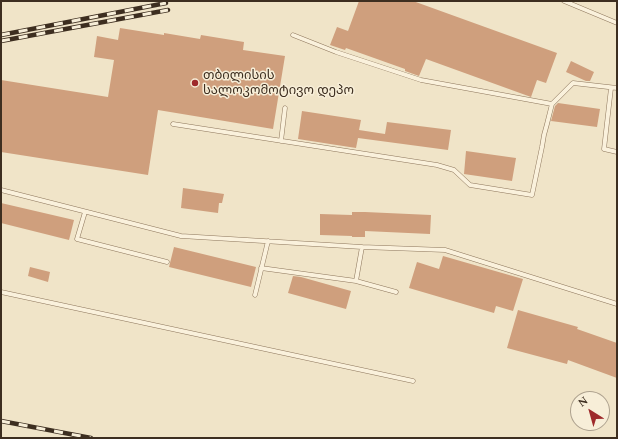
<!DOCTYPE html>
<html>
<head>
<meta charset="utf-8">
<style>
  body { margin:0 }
  #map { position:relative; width:618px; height:439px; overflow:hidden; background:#f0e4c8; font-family:Spectral,serif }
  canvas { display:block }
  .frame { position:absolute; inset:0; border:2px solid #3d2e20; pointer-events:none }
  .north { position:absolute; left:570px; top:391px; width:40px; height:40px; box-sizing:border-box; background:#f7eed8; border:1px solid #ada18e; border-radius:50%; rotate:323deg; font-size:11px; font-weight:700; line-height:16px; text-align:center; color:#3d2e20 }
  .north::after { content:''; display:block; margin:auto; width:14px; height:18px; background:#9e2a2b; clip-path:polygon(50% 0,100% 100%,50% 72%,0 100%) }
</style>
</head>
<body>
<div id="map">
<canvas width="618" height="439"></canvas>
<div class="frame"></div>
<div class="north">N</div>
</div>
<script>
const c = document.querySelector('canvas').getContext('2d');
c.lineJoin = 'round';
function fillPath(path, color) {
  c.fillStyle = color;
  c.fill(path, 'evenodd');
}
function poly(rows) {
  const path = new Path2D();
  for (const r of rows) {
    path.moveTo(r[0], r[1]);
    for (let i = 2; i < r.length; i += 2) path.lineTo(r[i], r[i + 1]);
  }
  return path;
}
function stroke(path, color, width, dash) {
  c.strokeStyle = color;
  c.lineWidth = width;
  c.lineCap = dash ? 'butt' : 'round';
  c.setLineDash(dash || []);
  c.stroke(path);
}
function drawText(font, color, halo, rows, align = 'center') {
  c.font = font + ' Spectral,"Noto Sans Georgian",serif';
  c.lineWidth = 3;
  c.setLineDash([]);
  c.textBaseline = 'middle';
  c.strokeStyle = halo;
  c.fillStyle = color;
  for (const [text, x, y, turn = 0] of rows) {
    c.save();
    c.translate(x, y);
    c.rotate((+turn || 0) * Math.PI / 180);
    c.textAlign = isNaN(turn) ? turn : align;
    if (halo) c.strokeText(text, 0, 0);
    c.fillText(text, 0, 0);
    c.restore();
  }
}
const building = poly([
  [359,1,413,1,557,53,546,83,537,80,531,97,426,59,419,76,405,71,405,69,346,48,345,50,330,45,337,27,348,31],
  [120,28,164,35,164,33,200,39,201,35,244,42,243,50,285,56,273,129,158,110,148,175,1,152,1,80,108,97,114,60,94,57,97,36,118,40],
  [571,61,594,72,590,81,586,81,566,72],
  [558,103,600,109,597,127,551,121,555,106],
  [302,111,361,120,359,130,385,134,387,122,451,130,448,150,358,138,356,148,298,139],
  [466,151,516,158,512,181,464,174],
  [183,188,224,194,222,203,219,203,218,213,181,208],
  [1,203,74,220,69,240,1,223],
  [352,212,365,212,431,215,430,234,365,231,365,237,352,237,352,236,320,235,320,214,352,215],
  [174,247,256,267,251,287,169,267],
  [443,256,523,279,513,311,496,306,494,313,409,288,417,262,439,269],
  [30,267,50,272,48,282,28,276],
  [293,276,301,277,351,291,346,309,288,293],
  [518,310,578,327,577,329,617,343,617,378,568,360,567,364,507,348]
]);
const lane = poly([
  [564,1,617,23],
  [293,35,336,52,421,80,552,104,573,83,617,88],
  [611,88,604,149,617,152],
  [173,124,437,165,454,170,470,185,532,195,542,147,544,135,547,124,552,104],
  [281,141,285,108],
  [1,190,181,236,362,247,445,250,617,304],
  [85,212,77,239,167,262],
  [261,268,356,281,396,292],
  [356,281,362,247],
  [1,292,413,381],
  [255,295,268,241]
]);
const rail = poly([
  [1,35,166,3],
  [1,41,168,10],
  [1,421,91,438]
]);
const markers = [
  [195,83,4,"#9e2a2b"]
];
const poiNames = [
  ["თბილისის",203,76],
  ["სალოკომოტივო დეპო",203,91]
];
fillPath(building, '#cf9f7d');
stroke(lane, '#8d765c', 5);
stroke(lane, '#faf1dc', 4);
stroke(rail, '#3d2e20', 4.5);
stroke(rail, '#f7eed8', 3, [9]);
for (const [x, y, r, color] of markers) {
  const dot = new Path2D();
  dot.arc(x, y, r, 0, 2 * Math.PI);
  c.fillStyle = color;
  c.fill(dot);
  stroke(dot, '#f7eed8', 1.5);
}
drawText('13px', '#3d2e20', '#f7eed8', poiNames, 'left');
</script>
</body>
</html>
